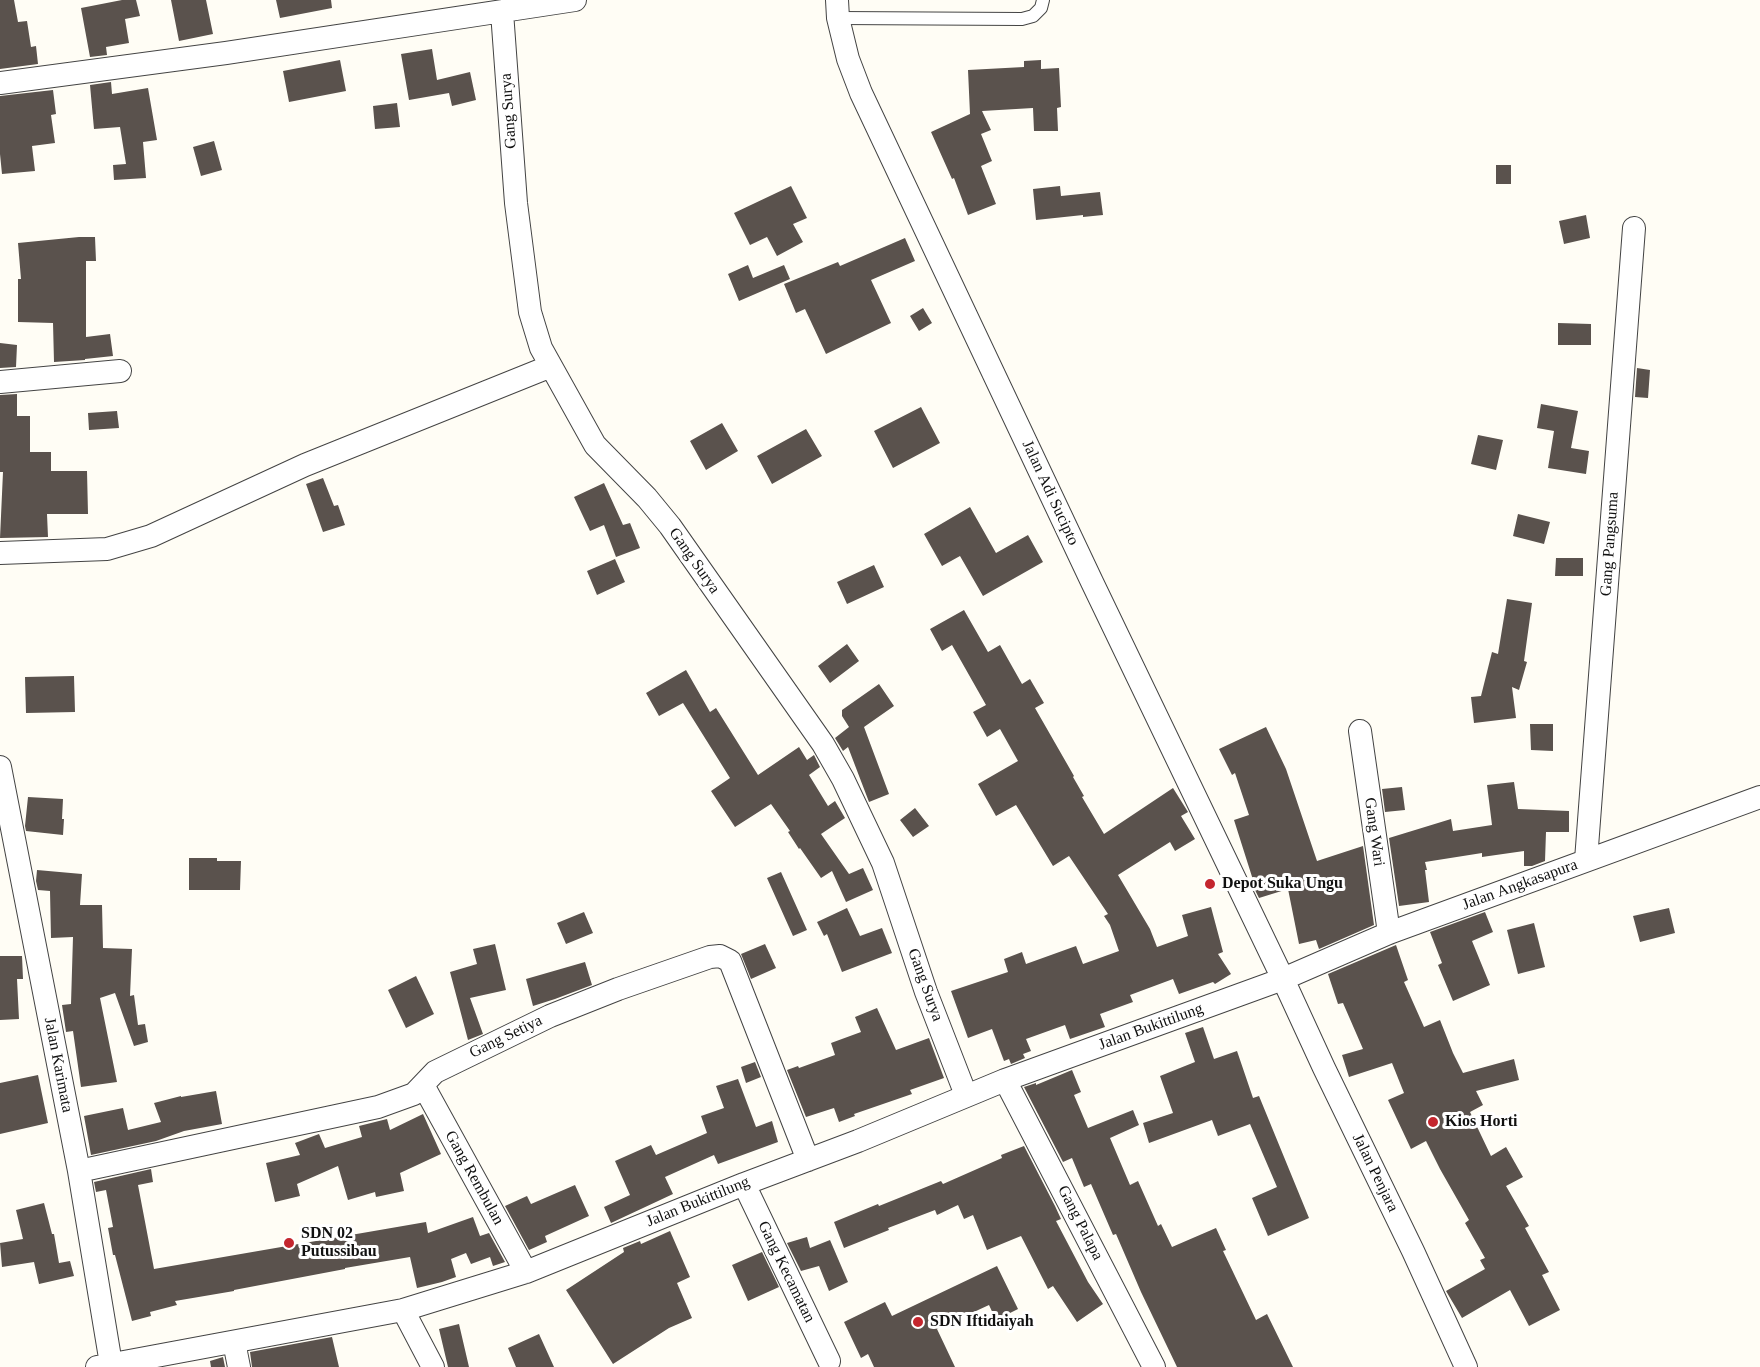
<!DOCTYPE html>
<html>
<head>
<meta charset="utf-8">
<style>
  body { margin:0 }
  canvas { display:block; background:#fffdf5 }
</style>
</head>
<body>
<canvas width="1760" height="1367"></canvas>
<script>
const c = document.querySelector('canvas').getContext('2d');
c.lineJoin = 'round';
function fillPath(path, color) {
  c.fillStyle = color;
  c.fill(path, 'evenodd');
}
function poly(rows) {
  const path = new Path2D();
  for (const r of rows) {
    path.moveTo(r[0], r[1]);
    for (let i = 2; i < r.length; i += 2) path.lineTo(r[i], r[i + 1]);
  }
  return path;
}
function stroke(path, color, width, dash) {
  c.strokeStyle = color;
  c.lineWidth = width;
  c.lineCap = dash ? 'butt' : 'round';
  c.setLineDash(dash || []);
  c.stroke(path);
}
function drawText(font, color, halo, rows, align = 'center') {
  c.font = font + ' "Times New Roman",serif';
  c.lineWidth = 6;
  c.setLineDash([]);
  c.textBaseline = 'middle';
  c.strokeStyle = halo;
  c.fillStyle = color;
  for (const [text, x, y, turn = 0] of rows) {
    c.save();
    c.translate(x, y);
    c.rotate((+turn || 0) * Math.PI / 180);
    c.textAlign = isNaN(turn) ? turn : align;
    if (halo) c.strokeText(text, 0, 0);
    c.fillText(text, 0, 0);
    c.restore();
  }
}
const building = poly([
  [0,0,14,0,18,22,27,21,31,47,36,46,38,64,0,69],
  [122,0,136,0,140,16,125,19,129,43,106,47,107,55,90,57,81,8],
  [171,0,206,0,213,34,179,41],
  [276,0,331,0,332,8,280,18],
  [432,49,437,80,470,72,476,100,452,106,449,93,409,100,401,54],
  [340,60,346,91,289,102,283,71],
  [1041,60,1041,69,1059,68,1061,107,1057,108,1058,131,1034,131,1033,108,982,111,991,130,981,134,992,161,981,166,996,204,968,215,954,178,952,179,931,132,970,114,968,70,1024,67,1024,61],
  [111,82,112,94,148,88,157,140,143,142,146,178,114,180,113,165,126,164,120,127,94,129,90,85],
  [53,90,56,114,51,115,55,143,32,146,35,171,2,174,0,154,0,96],
  [397,103,400,127,375,129,373,106],
  [214,141,222,170,201,176,193,147],
  [1496,165,1511,165,1511,184,1496,184],
  [791,186,807,218,793,224,803,242,777,256,767,237,750,245,734,213],
  [1060,186,1061,196,1100,192,1103,215,1083,217,1083,215,1036,220,1033,189],
  [1586,215,1590,238,1564,244,1559,221],
  [79,237,95,237,96,261,86,261,86,337,110,334,113,356,85,359,85,360,54,362,53,323,18,322,18,279,21,279,18,243],
  [905,238,915,261,871,280,891,323,826,354,805,309,796,313,784,284,838,262,840,266],
  [748,265,753,278,784,265,790,279,739,301,728,274],
  [923,308,932,323,919,331,910,316],
  [1558,323,1591,324,1591,345,1558,345],
  [0,343,17,345,16,367,0,368],
  [1637,368,1650,370,1648,398,1635,397],
  [17,394,17,416,30,416,30,452,51,452,51,471,87,471,88,514,47,514,48,537,0,538,3,472,0,472,0,395],
  [1541,404,1578,411,1571,448,1589,451,1586,474,1548,468,1554,431,1537,428],
  [921,407,940,443,893,468,874,431],
  [117,411,119,428,89,430,88,413],
  [722,423,738,451,706,470,690,441],
  [806,429,822,456,772,484,757,456],
  [1478,435,1503,440,1496,470,1471,464],
  [323,478,334,506,338,505,345,525,323,532,306,484],
  [604,483,623,525,630,523,640,548,616,557,604,525,590,531,574,497],
  [970,507,996,553,1028,535,1043,562,983,596,960,556,942,566,924,534],
  [1518,514,1550,522,1544,544,1513,536],
  [1556,558,1583,558,1583,576,1555,576],
  [615,559,625,582,597,595,587,571],
  [874,565,884,587,847,604,837,582],
  [1507,599,1532,603,1524,661,1527,662,1519,690,1512,687,1516,718,1474,723,1471,697,1481,696,1492,652,1498,654],
  [964,610,988,652,1000,645,1022,684,1030,679,1044,703,1035,708,1074,776,1073,777,1084,796,1082,797,1104,834,1173,788,1188,812,1181,816,1195,839,1175,851,1170,842,1118,875,1150,929,1157,947,1188,936,1182,915,1211,907,1223,952,1218,954,1231,974,1215,984,1213,982,1179,994,1173,979,1130,995,1133,1002,1100,1014,1105,1027,1070,1039,1065,1025,1026,1039,1031,1051,1023,1054,1025,1058,1011,1064,1009,1059,1004,1061,992,1029,968,1038,951,991,1008,972,1004,959,1022,952,1026,964,1076,946,1083,964,1119,951,1110,925,1104,916,1108,914,1069,856,1053,866,1016,805,996,816,978,784,1018,761,1000,729,987,737,973,712,986,705,952,645,942,651,930,629],
  [847,644,859,661,830,683,818,666],
  [686,670,710,712,716,708,758,775,799,747,807,760,814,755,820,767,809,775,828,806,835,801,845,818,821,834,849,874,863,868,873,890,846,902,832,871,821,878,800,848,799,849,788,832,790,831,771,804,735,827,711,791,730,778,683,703,659,716,646,693],
  [74,676,75,712,26,713,25,677],
  [879,684,894,706,864,727,889,794,869,802,848,747,843,751,835,738,849,727,842,716,842,710],
  [1530,724,1553,724,1553,751,1531,750],
  [1266,727,1286,769,1317,861,1363,846,1374,925,1319,949,1316,940,1299,944,1288,889,1259,898,1252,884,1254,883,1234,820,1249,815,1235,773,1232,775,1219,749],
  [1514,782,1518,809,1569,811,1569,832,1546,832,1545,861,1532,866,1524,866,1524,851,1482,857,1482,853,1425,862,1427,870,1425,870,1429,902,1399,906,1389,838,1451,819,1453,831,1492,825,1487,785],
  [1402,787,1405,810,1385,812,1382,789],
  [28,797,63,799,62,819,64,819,63,835,26,831,25,826],
  [915,808,929,826,913,837,900,820],
  [189,858,217,858,217,861,241,861,240,890,189,890],
  [37,870,82,874,80,905,102,905,103,948,132,949,130,996,134,995,138,1025,145,1024,148,1042,134,1046,115,993,100,998,117,1082,81,1087,73,1031,66,1032,62,1005,71,1004,73,937,51,938,50,891,38,890,36,881],
  [781,872,807,930,793,936,767,878],
  [847,908,860,936,882,928,892,953,842,972,827,934,824,936,817,922],
  [1669,908,1675,933,1640,942,1633,916],
  [584,912,593,933,566,944,557,923],
  [1485,912,1493,932,1472,941,1490,985,1453,1001,1438,965,1442,963,1430,932],
  [1534,923,1545,967,1518,974,1507,930],
  [495,944,506,990,470,998,483,1034,468,1040,450,972,477,964,473,949],
  [765,944,776,968,751,979,741,954],
  [1396,945,1408,980,1404,982,1424,1027,1440,1020,1453,1053,1463,1073,1514,1059,1519,1080,1476,1091,1483,1105,1470,1112,1491,1156,1506,1147,1523,1177,1506,1186,1529,1226,1525,1228,1549,1272,1542,1275,1560,1310,1529,1326,1510,1290,1462,1318,1446,1291,1485,1269,1480,1260,1485,1258,1465,1223,1469,1220,1440,1169,1426,1141,1411,1149,1388,1100,1404,1093,1392,1063,1349,1077,1342,1055,1363,1049,1343,1003,1338,1004,1328,974],
  [0,956,22,956,23,979,17,979,19,1019,0,1020],
  [585,962,592,985,555,999,533,1006,526,979],
  [416,976,434,1014,406,1028,388,990],
  [877,1008,896,1050,929,1038,944,1078,910,1090,912,1094,854,1114,855,1116,839,1122,834,1108,806,1117,787,1070,798,1066,799,1068,835,1055,831,1043,861,1032,855,1017],
  [1203,1027,1214,1059,1237,1051,1253,1098,1259,1096,1309,1218,1268,1236,1252,1198,1277,1187,1250,1124,1218,1136,1212,1120,1149,1143,1143,1123,1173,1113,1160,1076,1195,1062,1185,1033],
  [755,1062,761,1077,746,1083,741,1067],
  [1072,1070,1081,1092,1074,1095,1088,1128,1133,1110,1139,1125,1110,1138,1130,1185,1138,1181,1158,1226,1161,1224,1172,1247,1216,1228,1226,1250,1223,1251,1256,1320,1267,1314,1293,1367,1177,1367,1141,1292,1116,1234,1113,1235,1091,1184,1084,1187,1072,1158,1063,1162,1024,1087,1036,1083,1036,1085],
  [38,1075,48,1123,0,1134,0,1083],
  [738,1079,756,1127,772,1121,778,1142,718,1164,714,1155,665,1177,673,1194,611,1223,604,1207,630,1195,615,1161,651,1145,656,1155,707,1133,701,1116,724,1108,716,1086],
  [216,1091,222,1124,184,1131,156,1141,91,1155,84,1116,123,1108,128,1130,161,1122,154,1103,181,1096,181,1097],
  [423,1114,441,1154,400,1173,404,1191,376,1197,375,1192,348,1200,338,1166,297,1184,300,1196,275,1202,266,1163,300,1155,295,1143,319,1134,325,1148,362,1137,359,1126,387,1119,390,1130],
  [1024,1146,1055,1206,1061,1219,1056,1221,1088,1282,1103,1304,1077,1322,1053,1286,1048,1289,1021,1236,987,1250,973,1215,964,1219,958,1205,937,1215,935,1210,888,1228,889,1230,844,1248,834,1222,878,1204,879,1206,941,1181,943,1184,1002,1158,1001,1155],
  [151,1169,153,1182,138,1185,154,1269,426,1222,428,1233,473,1217,480,1236,489,1233,505,1262,493,1266,490,1257,471,1264,466,1253,451,1259,456,1277,442,1282,417,1288,410,1257,345,1268,345,1269,234,1290,234,1291,175,1301,177,1305,150,1312,151,1316,132,1321,115,1255,113,1255,108,1228,113,1227,106,1190,96,1192,94,1182],
  [575,1185,589,1216,545,1236,547,1242,529,1250,505,1206,527,1196,531,1204],
  [44,1203,52,1234,54,1234,59,1263,70,1261,74,1276,39,1284,34,1262,2,1267,0,1243,23,1239,16,1210],
  [670,1231,690,1277,677,1283,692,1318,669,1328,613,1364,566,1290,624,1252,623,1248,640,1241,641,1244],
  [807,1237,810,1248,830,1240,848,1282,829,1291,819,1266,801,1271,787,1243],
  [762,1252,779,1287,748,1301,732,1265],
  [997,1266,1018,1309,996,1320,989,1305,937,1329,955,1367,874,1367,868,1354,861,1358,844,1322,885,1302,892,1316],
  [459,1324,469,1367,448,1367,439,1329],
  [539,1334,554,1367,516,1367,508,1348],
  [332,1337,339,1367,252,1367,250,1352],
  [223,1357,225,1367,211,1367,210,1361]
]);
const lane = poly([
  [838,18,1022,19,1033,16,1041,8,1043,0]
]);
const street = poly([
  [837,0,838,18,848,59,861,93,1092,582,1283,979,1324,1068,1413,1251,1466,1367],
  [502,12,516,203,530,312,541,348,595,445,647,498,670,526,823,744,843,779,883,863,926,992,966,1095],
  [0,83,226,53,575,0],
  [0,382,120,371],
  [0,553,107,549,151,536,305,465,551,366],
  [1360,731,1389,933],
  [0,767,79,1171,111,1364],
  [1586,860,1634,228],
  [1005,1080,1154,1367],
  [423,1085,526,1272],
  [79,1171,378,1107,414,1094,435,1072,550,1016,618,989,710,957,720,956,730,961,808,1160],
  [744,1184,829,1361],
  [403,1310,433,1367],
  [234,1342,239,1367],
  [97,1367,403,1310,526,1272,744,1184,858,1141,1005,1080,1283,979,1389,933,1760,797]
]);
const markers = [
  [1210,884,6,"#c4262e"],
  [1433,1122,6,"#c4262e"],
  [289,1243,6,"#c4262e"],
  [918,1322,6,"#c4262e"]
];
const streetNames = [
  ["Gang Surya",509,111,-94],
  ["Jalan Adi Sucipto",1050,493,65],
  ["Gang Pangsuma",1610,544,-86],
  ["Gang Surya",694,561,55],
  ["Gang Wari",1374,832,82],
  ["Jalan Angkasapura",1520,885,-20],
  ["Gang Surya",925,985,70],
  ["Jalan Bukittilung",1151,1027,-20],
  ["Gang Setiya",506,1037,-26],
  ["Jalan Karimata",58,1065,79],
  ["Jalan Penjara",1375,1173,64],
  ["Gang Rembulan",474,1178,61],
  ["Jalan Bukittilung",698,1202,-22],
  ["Gang Palapa",1080,1223,63],
  ["Gang Kecamatan",786,1272,64]
];
const poiNames = [
  ["Depot Suka Ungu",1222,884],
  ["Kios Horti",1445,1122],
  ["SDN 02",301,1234],
  ["Putussibau",301,1252],
  ["SDN Iftidaiyah",930,1322]
];
fillPath(building, '#5a524d');
stroke(lane, '#444', 14);
stroke(street, '#444', 24);
stroke(lane, '#fff', 12);
stroke(street, '#fff', 22);
for (const [x, y, r, color] of markers) {
  const dot = new Path2D();
  dot.arc(x, y, r, 0, 2 * Math.PI);
  c.fillStyle = color;
  c.fill(dot);
  stroke(dot, '#fff', 2);
}
drawText('16px', '#111', '#fff', streetNames);
drawText('bold 16px', '#111', '#fff', poiNames, 'left');
</script>
</body>
</html>
